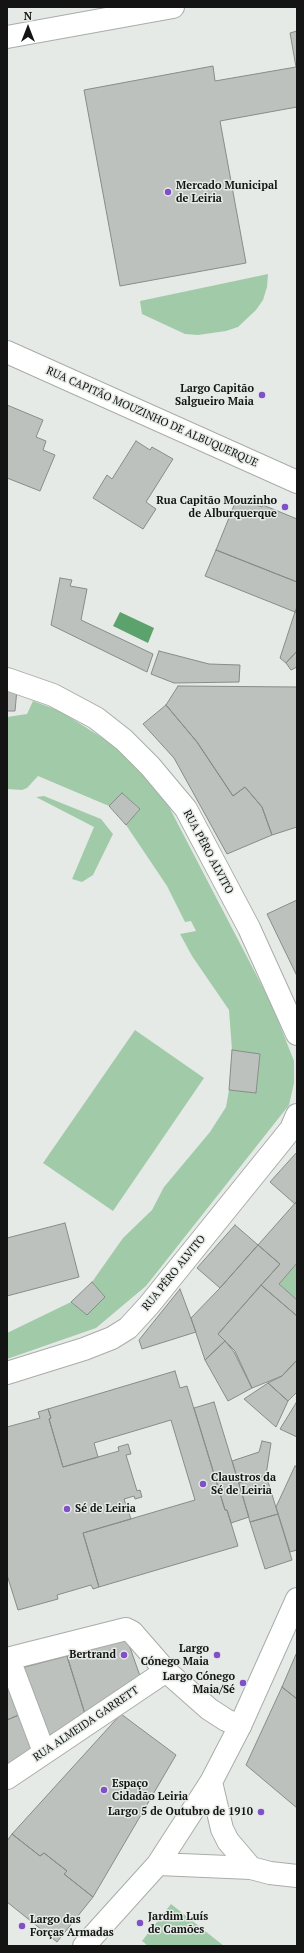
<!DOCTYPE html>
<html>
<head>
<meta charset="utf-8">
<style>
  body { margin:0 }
  #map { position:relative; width:304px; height:1953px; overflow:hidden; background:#e5eae6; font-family:"PT Serif",serif }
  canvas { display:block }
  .frame { position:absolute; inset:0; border:8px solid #131413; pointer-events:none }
  .north { position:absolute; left:8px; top:8px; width:40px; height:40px; -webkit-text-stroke:3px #e5eae6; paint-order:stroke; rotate:0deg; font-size:11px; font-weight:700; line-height:16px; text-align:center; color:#131413 }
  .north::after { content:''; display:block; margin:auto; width:14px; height:18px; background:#131413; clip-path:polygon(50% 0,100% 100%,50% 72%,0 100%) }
</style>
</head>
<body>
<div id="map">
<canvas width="304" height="1953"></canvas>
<div class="frame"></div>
<div class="north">N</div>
</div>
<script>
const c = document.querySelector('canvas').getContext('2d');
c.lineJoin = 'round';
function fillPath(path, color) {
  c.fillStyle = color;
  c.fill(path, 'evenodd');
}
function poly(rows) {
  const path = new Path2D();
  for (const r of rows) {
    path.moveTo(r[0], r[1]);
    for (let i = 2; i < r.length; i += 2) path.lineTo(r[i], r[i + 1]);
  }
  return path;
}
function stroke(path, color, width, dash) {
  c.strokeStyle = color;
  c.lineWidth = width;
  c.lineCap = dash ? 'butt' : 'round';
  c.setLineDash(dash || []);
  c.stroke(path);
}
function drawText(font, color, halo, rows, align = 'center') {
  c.font = font + ' "PT Serif",serif';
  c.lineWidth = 3;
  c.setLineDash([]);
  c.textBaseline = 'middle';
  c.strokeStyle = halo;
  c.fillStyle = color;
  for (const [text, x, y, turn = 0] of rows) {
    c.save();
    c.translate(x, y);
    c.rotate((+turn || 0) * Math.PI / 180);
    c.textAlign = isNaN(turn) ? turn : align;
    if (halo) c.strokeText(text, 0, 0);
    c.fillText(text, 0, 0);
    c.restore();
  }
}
const green = poly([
  [268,274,267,287,263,300,256,310,238,327,226,331,198,335,185,334,142,314,140,301],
  [33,701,60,711,112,744,141,772,167,803,272,1005,294,1061,294,1083,289,1105,146,1286,96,1328,7,1359,7,1333,71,1302,87,1315,105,1297,92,1282,123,1238,152,1210,164,1187,210,1132,226,1107,229,1090,256,1092,260,1055,232,1050,229,1010,192,956,180,934,196,931,191,921,185,922,167,886,126,825,140,809,122,793,109,806,38,776,27,788,22,790,7,789,7,717,27,714],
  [44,796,101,819,113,834,93,875,82,882,72,879,94,827,36,797],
  [135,1030,204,1078,113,1211,43,1163],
  [297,1263,297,1300,279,1284],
  [171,1904,224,1946,148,1946,142,1941]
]);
const water = poly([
  [120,612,154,628,148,643,113,626]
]);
const building = poly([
  [297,31,297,107,220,121,246,263,120,286,84,90,213,66,215,81,296,67,290,33,297,31],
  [7,405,43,420,36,437,46,441,43,450,55,455,40,491,7,478,7,405],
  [136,441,150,450,152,447,173,459,146,502,156,509,143,529,93,498,107,475,112,479,136,441],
  [237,498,262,507,263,505,297,519,297,582,216,550,237,498],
  [216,550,297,582,297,607,295,612,205,576,216,550],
  [60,578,72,580,70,586,87,589,81,620,153,654,147,672,51,625,60,578],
  [295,612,297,613,297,651,286,663,280,658,295,612],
  [159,651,209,664,240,665,239,682,174,683,151,674,159,651],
  [297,651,297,667,291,670,286,663,297,651],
  [7,686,17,689,15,711,7,711,7,686],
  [178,686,297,687,297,827,272,835,262,807,245,787,233,796,197,742,166,705,178,686],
  [166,705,197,742,233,796,245,787,262,807,272,835,227,854,174,758,143,724,166,705],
  [122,793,140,809,126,825,109,806,122,793],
  [297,900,297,976,267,914,297,900],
  [232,1050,260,1054,256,1093,229,1090,232,1050],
  [297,1152,297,1201,295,1204,270,1182,297,1152],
  [297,1201,297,1263,279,1284,297,1300,297,1316,261,1285,280,1264,258,1245,297,1201],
  [65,1223,79,1277,7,1296,7,1238,65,1223],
  [235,1225,258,1245,220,1288,197,1268,235,1225],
  [258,1245,280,1264,218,1334,225,1341,205,1360,191,1318,220,1288,258,1245],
  [92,1282,105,1297,87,1315,71,1302,92,1282],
  [261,1285,297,1316,297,1360,282,1376,252,1388,235,1351,218,1334,261,1285],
  [180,1289,196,1332,142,1349,139,1340,180,1289],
  [225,1341,234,1352,252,1388,228,1401,205,1360,225,1341],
  [297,1360,297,1392,288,1401,268,1383,282,1376,297,1360],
  [175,1371,180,1388,187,1386,225,1510,227,1510,238,1546,99,1587,83,1533,195,1500,171,1420,94,1443,98,1457,63,1467,49,1419,51,1418,48,1409,175,1371],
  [268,1383,288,1401,276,1427,244,1399,268,1383],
  [214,1402,249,1517,231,1523,227,1510,225,1510,194,1408,214,1402],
  [296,1403,297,1403,297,1437,280,1429,296,1403],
  [48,1409,51,1418,49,1419,63,1467,119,1451,118,1447,128,1444,131,1454,126,1455,137,1491,140,1490,142,1497,135,1499,134,1496,124,1499,131,1519,83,1533,99,1587,93,1589,91,1585,57,1595,58,1599,18,1610,7,1575,7,1427,40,1418,38,1412,48,1409],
  [262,1441,271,1443,266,1475,239,1483,232,1461,259,1452,262,1441],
  [295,1466,297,1467,297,1550,290,1552,276,1507,295,1466],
  [266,1475,278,1514,250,1522,239,1483,266,1475],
  [278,1514,292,1560,265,1569,250,1522,278,1514],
  [126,1636,140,1676,85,1714,67,1656,126,1636],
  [297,1652,297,1699,282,1687,297,1652],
  [67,1656,85,1714,47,1741,21,1668,67,1656],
  [7,1677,21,1714,7,1720,7,1677],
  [282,1687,297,1699,297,1808,246,1765,282,1687],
  [21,1714,36,1750,7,1770,7,1720,21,1714],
  [121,1714,176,1755,93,1897,64,1874,67,1871,44,1853,40,1856,12,1834,121,1714],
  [12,1834,40,1856,44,1853,67,1871,64,1874,93,1897,57,1942,7,1902,7,1841,12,1834]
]);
const street = poly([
  [7,679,53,695,96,718,124,740,150,766,186,809,249,928,297,1034],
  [7,1373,84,1349,112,1338,128,1328,149,1305,291,1129,297,1115],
  [7,1659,126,1629,132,1632,166,1671,209,1709,226,1720,240,1726],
  [9,1659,44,1752],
  [7,1778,166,1671]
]);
const secondary = poly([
  [7,37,173,7],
  [7,352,297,482],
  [211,1782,222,1829,228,1841,251,1868],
  [158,1864,251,1868,270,1873,297,1876],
  [84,1946,158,1864,211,1782,240,1726,297,1599]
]);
const markers = [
  [168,192,4,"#814fc7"],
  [262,395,4,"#814fc7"],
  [285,507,4,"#814fc7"],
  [203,1484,4,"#814fc7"],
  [67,1509,4,"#814fc7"],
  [124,1655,4,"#814fc7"],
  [217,1655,4,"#814fc7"],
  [243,1683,4,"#814fc7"],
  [104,1790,4,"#814fc7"],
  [261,1812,4,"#814fc7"],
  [140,1923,4,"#814fc7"],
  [22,1926,4,"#814fc7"]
];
const poiNames = [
  ["Mercado Municipal",176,186],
  ["de Leiria",176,199],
  ["Largo Capitão",254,389,"right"],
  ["Salgueiro Maia",254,402,"right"],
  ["Rua Capitão Mouzinho",277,501,"right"],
  ["de Alburquerque",277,514,"right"],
  ["Claustros da",211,1478],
  ["Sé de Leiria",211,1491],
  ["Sé de Leiria",75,1509],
  ["Largo",209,1649,"right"],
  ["Cónego Maia",209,1662,"right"],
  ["Bertrand",116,1655,"right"],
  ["Largo Cónego",235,1677,"right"],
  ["Maia/Sé",235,1690,"right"],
  ["Espaço",112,1784],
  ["Cidadão Leiria",112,1797],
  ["Largo 5 de Outubro de 1910",253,1812,"right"],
  ["Jardim Luís",148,1917],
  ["de Camões",148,1930],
  ["Largo das",30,1920],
  ["Forças Armadas",30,1933]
];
const streetNames = [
  ["RUA CAPITÃO MOUZINHO DE ALBUQUERQUE",152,417,24],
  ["RUA PÊRO ALVITO",208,852,62],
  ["RUA PÊRO ALVITO",174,1273,-51],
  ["RUA ALMEIDA GARRETT",86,1724,-34]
];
fillPath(green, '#a1cba8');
fillPath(water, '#5ca26c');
fillPath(building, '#bcc1bd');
stroke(building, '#888c88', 1);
stroke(street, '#a8ada9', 24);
stroke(secondary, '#a8ada9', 24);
stroke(street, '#fff', 22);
stroke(secondary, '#fff', 22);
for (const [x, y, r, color] of markers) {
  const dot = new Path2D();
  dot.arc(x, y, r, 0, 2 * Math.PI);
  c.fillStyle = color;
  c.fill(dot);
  stroke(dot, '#e5eae6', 1.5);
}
drawText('bold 11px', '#131413', '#e5eae6', poiNames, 'left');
drawText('11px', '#131413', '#e5eae6', streetNames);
</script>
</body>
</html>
